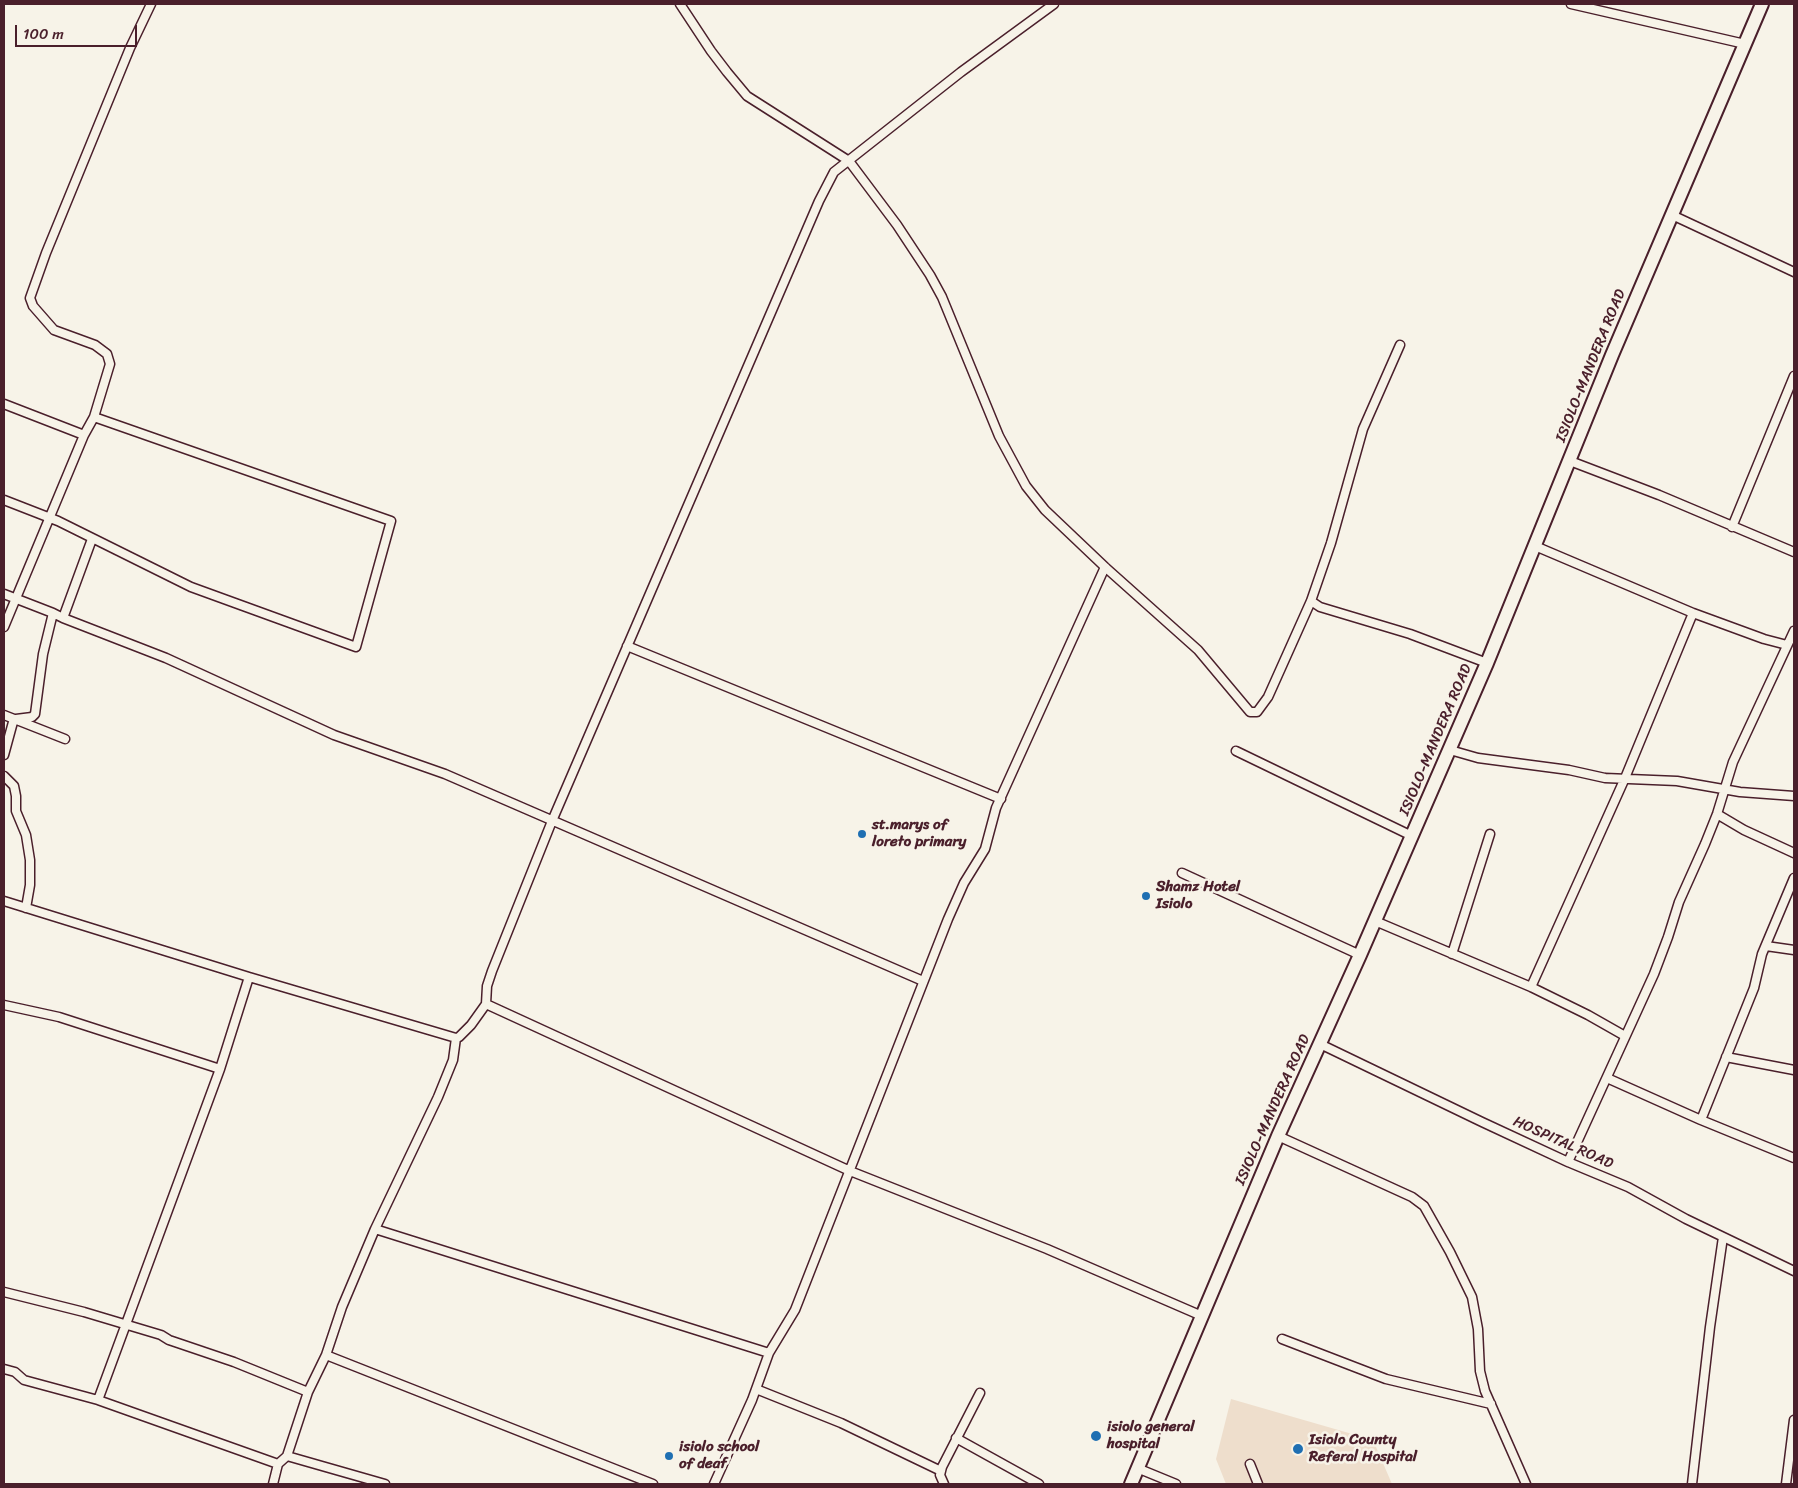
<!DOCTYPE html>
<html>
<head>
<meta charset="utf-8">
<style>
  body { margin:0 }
  #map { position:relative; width:1798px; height:1488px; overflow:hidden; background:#f7f3e8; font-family:Sriracha,sans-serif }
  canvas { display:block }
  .frame { position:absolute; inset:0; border:5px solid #4a1f2b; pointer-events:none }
  .scale { position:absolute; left:15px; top:25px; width:122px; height:22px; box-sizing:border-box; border:2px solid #4a1f2b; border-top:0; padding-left:6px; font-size:15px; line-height:18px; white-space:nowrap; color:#4a1f2b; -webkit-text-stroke:4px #f7f3e8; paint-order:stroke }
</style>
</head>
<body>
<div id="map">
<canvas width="1798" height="1488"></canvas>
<div class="frame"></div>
<div class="scale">100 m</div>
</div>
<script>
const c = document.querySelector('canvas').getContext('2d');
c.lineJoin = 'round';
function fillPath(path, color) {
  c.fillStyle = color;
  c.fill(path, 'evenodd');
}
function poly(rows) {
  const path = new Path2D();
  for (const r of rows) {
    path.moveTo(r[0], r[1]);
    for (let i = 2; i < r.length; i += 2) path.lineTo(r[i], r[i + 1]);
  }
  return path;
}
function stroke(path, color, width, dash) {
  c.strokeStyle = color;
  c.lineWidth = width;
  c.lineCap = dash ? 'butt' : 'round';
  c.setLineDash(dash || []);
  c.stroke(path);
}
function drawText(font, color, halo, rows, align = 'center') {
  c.font = font + ' Sriracha,sans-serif';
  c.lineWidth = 5;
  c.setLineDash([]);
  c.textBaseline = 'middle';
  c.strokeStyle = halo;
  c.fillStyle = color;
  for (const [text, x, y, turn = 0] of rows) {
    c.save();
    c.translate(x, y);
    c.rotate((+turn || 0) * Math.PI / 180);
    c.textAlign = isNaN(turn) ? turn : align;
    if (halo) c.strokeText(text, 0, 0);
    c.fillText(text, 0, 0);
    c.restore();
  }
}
const built = poly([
  [1231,1399,1373,1440,1392,1484,1226,1484,1216,1459]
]);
const minor = poly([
  [680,4,711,51,727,72,747,96,849,161,897,225,930,275,942,297,999,436,1026,486,1045,510,1105,567,1198,650,1250,712,1257,712,1268,697,1311,601,1331,543,1363,429,1400,345],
  [1571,4,1745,44],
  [1672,215,1794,272],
  [4,404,84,435],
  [1570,461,1659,495,1794,552],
  [4,500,58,521,191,587,356,647,391,521,94,417,110,364,107,354,95,345,54,330,33,306,30,298,46,253,130,48,151,4],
  [1732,527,1794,376],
  [1535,546,1693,613,1764,639,1787,645],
  [4,594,53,613],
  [1311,601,1320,607,1410,634,1487,663],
  [63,618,166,658,334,735,445,774,923,981],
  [4,627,84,435,94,417],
  [627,646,1001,799],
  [4,715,65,739],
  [1450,750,1478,758,1569,770,1605,778,1677,781,1740,792,1794,796],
  [1236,751,1412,836],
  [4,755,13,722,16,719,32,717,35,714,43,654,53,613,63,618,92,539],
  [4,776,14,786,16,796,16,811,26,835,30,860,30,885,26,908],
  [1717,814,1744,830,1794,853],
  [1182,873,1360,955],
  [4,901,249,977,456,1038],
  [1375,921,1531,987,1588,1015,1625,1036],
  [1766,946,1794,950],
  [1452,954,1490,834],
  [1531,987,1625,778,1693,613],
  [486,1004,850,1171,1047,1249,1202,1316],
  [4,1005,59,1017,220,1069],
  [1320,1044,1482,1122,1568,1162,1628,1187,1686,1219,1794,1271],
  [1726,1057,1794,1070],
  [1607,1078,1701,1120,1794,1158],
  [1701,1120,1754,988,1762,954,1794,878],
  [1278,1136,1412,1197,1424,1206,1450,1252,1472,1297,1478,1329,1480,1371,1485,1391,1526,1484],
  [1568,1162,1654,974,1668,937,1679,902,1705,844,1717,814,1733,762,1794,631],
  [375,1229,769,1353],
  [4,1292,84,1312,161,1335,169,1340,234,1362,308,1392],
  [1282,1339,1386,1379,1491,1404],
  [326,1355,653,1484],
  [4,1369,15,1372,24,1380,98,1400,278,1464],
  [756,1389,841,1423,941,1471],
  [98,1400,220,1069,249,977],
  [956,1438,1039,1484],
  [287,1456,385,1484],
  [1250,1464,1258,1484],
  [1137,1468,1176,1484],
  [273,1484,278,1464,287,1456,308,1392,326,1355,342,1307,375,1229,438,1097,453,1060,456,1038,459,1037,471,1025,486,1004,487,986,492,971,552,821,819,201,834,172,961,72,1054,4],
  [714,1484,752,1400,769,1353,795,1310,948,919,964,883,985,849,996,808,1105,567],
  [944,1484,940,1475,942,1467,980,1393],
  [1692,1484,1710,1327,1723,1237],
  [1786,1484,1794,1420]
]);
const trunk = poly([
  [1131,1484,1278,1136,1360,955,1487,663,1612,355,1762,4]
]);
const markers = [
  [862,834,5,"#1f6fb2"],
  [1146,896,5,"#1f6fb2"],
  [1096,1436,6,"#1f6fb2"],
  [1298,1449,6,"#1f6fb2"],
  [669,1456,5,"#1f6fb2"]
];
const streetNames = [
  ["ISIOLO-MANDERA ROAD",1591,366,-68],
  ["ISIOLO-MANDERA ROAD",1436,740,-67],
  ["ISIOLO-MANDERA ROAD",1273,1110,-66],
  ["HOSPITAL ROAD",1563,1143,24]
];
const poiNames = [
  ["st.marys of",872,825],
  ["loreto primary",872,842],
  ["Shamz Hotel",1156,887],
  ["Isiolo",1156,904],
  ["isiolo general",1107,1427],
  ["hospital",1107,1444],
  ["Isiolo County",1309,1440],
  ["Referal Hospital",1309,1457],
  ["isiolo school",679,1447],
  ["of deaf",679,1464]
];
fillPath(built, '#eedecc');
stroke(minor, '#4a1f2b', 11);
stroke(trunk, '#4a1f2b', 16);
stroke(minor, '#f7f3e8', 8);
stroke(trunk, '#f7f3e8', 12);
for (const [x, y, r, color] of markers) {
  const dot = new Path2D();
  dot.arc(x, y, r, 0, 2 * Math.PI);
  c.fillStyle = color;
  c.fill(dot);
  stroke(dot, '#f7f3e8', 2);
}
drawText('15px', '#4a1f2b', '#f7f3e8', streetNames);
drawText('bold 15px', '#4a1f2b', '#f7f3e8', poiNames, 'left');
</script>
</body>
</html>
